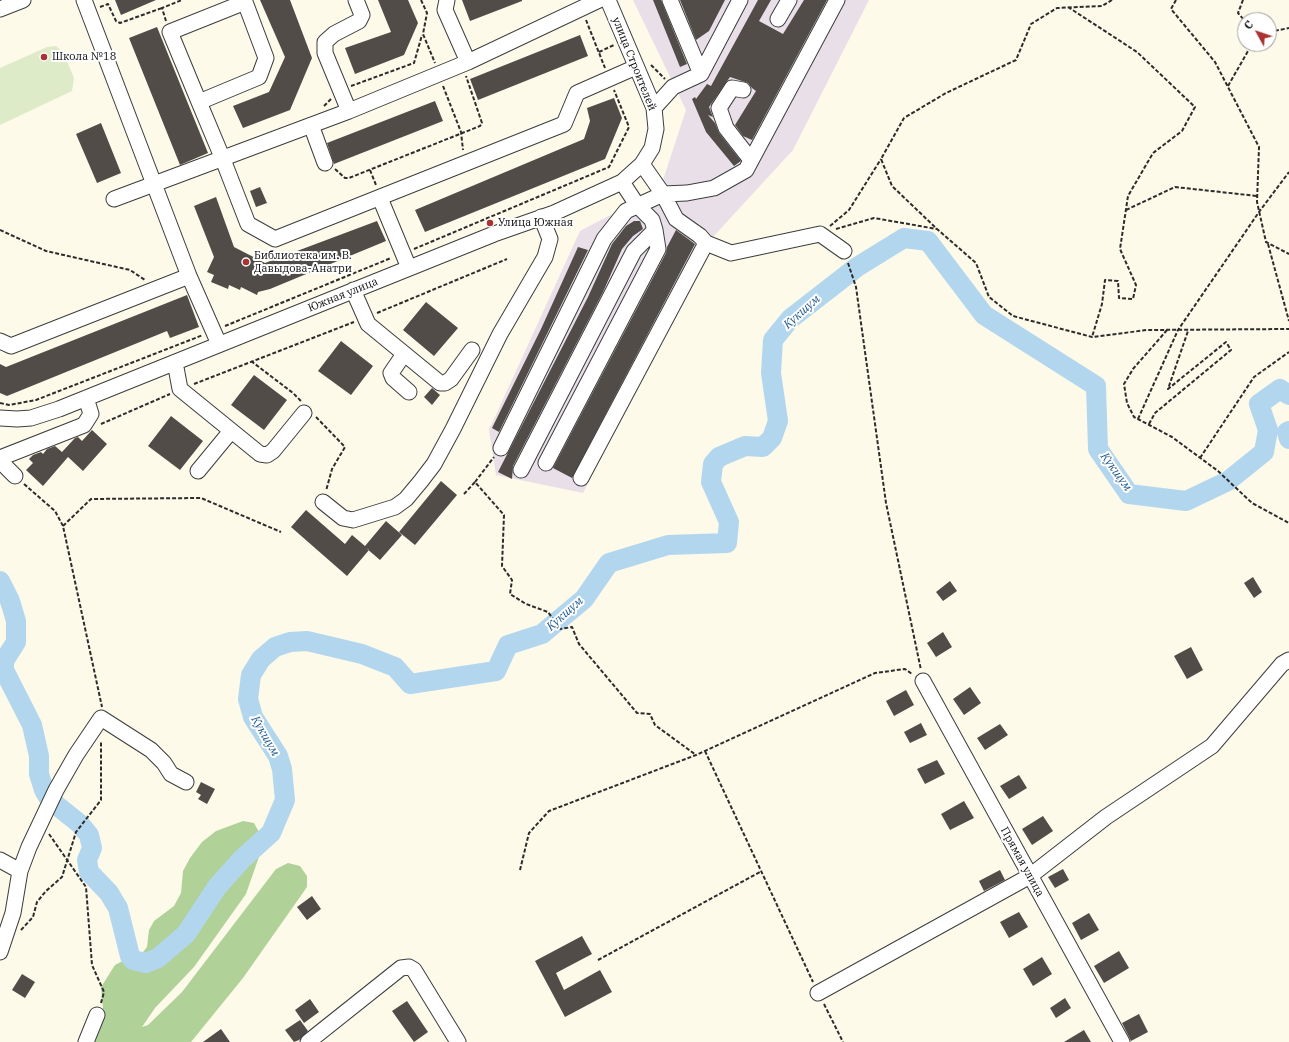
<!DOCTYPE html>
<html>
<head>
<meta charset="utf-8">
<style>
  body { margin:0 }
  #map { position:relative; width:1289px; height:1042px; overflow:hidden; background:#fdfae9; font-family:"IBM Plex Serif",serif }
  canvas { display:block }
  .north { position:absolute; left:1237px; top:12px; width:40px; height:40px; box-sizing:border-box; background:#fff; border:1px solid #9d9d9d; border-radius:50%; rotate:310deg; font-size:11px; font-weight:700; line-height:16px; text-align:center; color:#0a0a0a }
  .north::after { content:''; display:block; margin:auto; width:14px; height:18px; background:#aa3233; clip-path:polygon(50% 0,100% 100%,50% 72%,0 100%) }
</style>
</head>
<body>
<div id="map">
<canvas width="1289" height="1042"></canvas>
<div class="north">С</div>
</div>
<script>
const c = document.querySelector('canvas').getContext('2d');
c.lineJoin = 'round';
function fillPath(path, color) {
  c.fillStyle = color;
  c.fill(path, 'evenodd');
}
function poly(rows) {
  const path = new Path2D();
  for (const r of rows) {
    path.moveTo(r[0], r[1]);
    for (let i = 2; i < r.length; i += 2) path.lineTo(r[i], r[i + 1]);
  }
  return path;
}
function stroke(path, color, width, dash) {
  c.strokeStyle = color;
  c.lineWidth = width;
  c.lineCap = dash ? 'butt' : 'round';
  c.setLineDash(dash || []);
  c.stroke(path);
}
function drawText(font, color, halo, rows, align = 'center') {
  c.font = font + ' "IBM Plex Serif",serif';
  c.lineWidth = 4;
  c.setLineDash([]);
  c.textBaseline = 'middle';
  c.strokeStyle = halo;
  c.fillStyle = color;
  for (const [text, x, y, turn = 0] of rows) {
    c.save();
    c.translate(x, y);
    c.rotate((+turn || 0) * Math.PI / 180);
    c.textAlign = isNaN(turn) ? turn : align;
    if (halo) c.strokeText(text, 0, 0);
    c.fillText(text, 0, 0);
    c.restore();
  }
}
const industrial = poly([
  [633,0,869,0,793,150,712,238,583,493,496,475,489,430,580,231,660,189,686,110]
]);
const forest = poly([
  [243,821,254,823,260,834,261,851,246,894,194,967,155,1008,142,1027,148,1025,182,992,276,869,288,863,300,866,307,876,307,887,243,978,191,1042,92,1042,103,1008,101,987,115,965,132,956,140,956,147,947,149,930,154,921,174,906,181,893,183,871,190,858,202,842,216,831]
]);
const pitch = poly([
  [56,46,63,52,74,78,72,91,0,125,0,68,47,47]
]);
const river = poly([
  [1289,431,1287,432,1289,439],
  [0,581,10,601,16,621,16,642,4,661,4,670,32,725,39,756,39,774,44,790,50,800,80,824,89,835,92,848,87,860,89,872,109,893,118,908,130,956,133,960,146,963,158,958,186,934,217,887,242,859,271,833,285,800,282,769,278,756,253,717,248,699,251,675,261,659,275,647,290,642,307,641,362,654,395,667,410,684,496,671,508,645,542,634,584,599,609,563,668,545,727,543,729,522,711,482,713,464,719,457,745,446,763,447,772,438,778,421,771,373,773,340,790,319,857,267,904,238,928,241,984,315,1096,386,1098,449,1129,494,1186,501,1228,481,1264,452,1268,430,1259,404,1280,389,1289,395]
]);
const building = poly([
  [115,0,156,0,121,15],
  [260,0,290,0,312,58,290,110,243,128,233,106,269,92,285,57],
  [378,0,408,0,418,23,404,55,355,74,345,48,391,32],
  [462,0,522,0,522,1,470,21],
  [653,0,661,0,687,64,680,67],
  [680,0,725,0,709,31,696,40],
  [758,0,771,0,759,21,783,34,804,0,827,0,752,140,743,136,735,125,756,91,752,88,748,83,730,77,709,107,713,117,708,115,715,123,719,133,741,161,734,166,706,132,692,99,695,97,696,99,707,84,711,86],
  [157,27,208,153,180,165,129,38],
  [580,35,588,56,478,100,470,79],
  [614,98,622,118,605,159,425,232,415,210,584,139,590,121,587,108],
  [435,101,443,121,334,164,327,143],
  [101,123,121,173,97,183,76,134],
  [260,187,267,203,256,207,250,191],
  [216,197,234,247,265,263,377,221,386,241,270,289,258,292,257,295,241,287,240,290,229,285,228,289,211,282,214,275,207,272,214,257,194,206],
  [634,221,640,221,643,229,633,236,622,249,603,292,513,466,512,479,498,472,588,297,612,244,626,226],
  [676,230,695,244,572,478,553,468,666,253,667,247],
  [578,247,588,250,499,432,492,428,541,329],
  [187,295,199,327,170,338,167,331,7,396,0,393,0,364,6,367],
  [426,302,458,328,434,356,403,330],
  [341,341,373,366,351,395,318,371],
  [254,375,287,400,264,430,231,405],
  [432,388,440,395,432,405,424,397],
  [171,416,203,441,180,470,148,446],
  [92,430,107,444,83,471,68,457,43,486,26,470,33,463,29,459,33,455,41,452,43,454,47,449,55,446,62,452,75,438,78,437,82,441],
  [441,481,457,495,415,545,399,532],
  [306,510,345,544,352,535,365,546,386,521,402,535,380,560,366,548,369,550,347,576,291,527],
  [1253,577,1262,592,1254,598,1244,583],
  [950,581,957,591,943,601,936,592],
  [943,632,952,647,936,657,927,643],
  [1191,647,1203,670,1187,679,1174,656],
  [970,687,981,703,964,715,953,699],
  [906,690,914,705,894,716,886,701],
  [921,723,927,735,910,743,904,732],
  [1000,724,1008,735,985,750,977,738],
  [937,760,945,774,925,784,917,769],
  [1019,775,1027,788,1009,799,1000,786],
  [201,782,215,789,207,804,198,799,201,795,196,792],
  [964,801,974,818,950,830,941,814],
  [1043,816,1053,831,1032,845,1022,829],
  [1063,869,1069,880,1055,888,1048,877],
  [1000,870,1005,880,984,891,979,881],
  [312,896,321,909,307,920,297,907],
  [1019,912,1028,927,1009,938,1000,922],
  [1089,913,1099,930,1081,940,1072,923],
  [582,936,592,954,556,973,564,990,600,970,612,992,565,1017,535,961],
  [1119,951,1129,968,1104,983,1094,966],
  [1042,957,1052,974,1033,986,1023,969],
  [22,974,35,982,25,998,12,990],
  [1065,998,1071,1008,1056,1018,1050,1008],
  [310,999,319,1012,304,1023,295,1010],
  [407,1001,428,1032,414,1042,392,1011],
  [1139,1014,1148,1032,1131,1041,1122,1023],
  [300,1020,308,1031,299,1040,294,1042,285,1030],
  [221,1029,230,1042,203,1042],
  [1084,1030,1091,1042,1064,1042]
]);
const path = poly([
  [421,0,427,13,423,34,435,63],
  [1112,0,1102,6,1057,8,1031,24,1016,60,946,93,904,118,881,159,892,186,937,229,976,263,989,297,1013,316,1092,337,1147,330,1289,329],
  [1176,0,1171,9,1215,62,1259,147,1257,202,1266,242,1289,254],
  [1243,0,1238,13,1245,21],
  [100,7,108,4,116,21,120,23,162,8],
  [1068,7,1137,52,1195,107,1182,131,1153,153,1128,196,1120,249,1136,285,1133,299,1119,298,1118,281,1105,280,1102,304,1092,337],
  [586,20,605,68],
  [166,21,162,8,182,0],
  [1269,32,1289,28],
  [599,52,614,45],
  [651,65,665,79],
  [351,86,414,63,422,35],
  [443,86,461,132,463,150],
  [1228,86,1252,44],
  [324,106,331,99],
  [335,169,345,178,349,178,480,126,482,123,466,76],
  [370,170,376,185],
  [1126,210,1175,187,1257,196],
  [830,226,849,210,881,159],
  [836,229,874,218,937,229],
  [0,230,46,251,130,270,145,280],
  [1268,244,1289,321],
  [414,249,609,167,629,127,614,90],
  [848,263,856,287,886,503,921,670],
  [377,313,507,259],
  [225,326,391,258],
  [1167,330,1133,369,1124,384,1127,403,1134,417,1172,437,1218,471,1252,503,1289,523],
  [251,361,293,393,301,401],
  [194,384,354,322],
  [0,403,9,405,36,400,203,335],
  [316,417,345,447,332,469,326,491],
  [1138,419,1178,330,1259,212,1289,172],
  [101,424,170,394],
  [1149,424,1155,413,1231,350,1226,342,1168,389,1188,331],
  [1200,458,1254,377,1289,352],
  [475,482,494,457],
  [24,484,55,511,63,526,102,707],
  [464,494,475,482,504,515,502,566,512,580,510,594,526,604,548,612,560,629,572,627,579,644,637,713,650,714,655,725,696,755],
  [63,526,91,499,201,498,281,532],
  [705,751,813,982],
  [49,834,86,887,92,965,104,992,101,1003],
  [520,870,529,833,549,811,696,755,875,673,905,669,912,674],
  [21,930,33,917,37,902,46,891,62,877,76,832,101,800,101,741],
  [598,960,760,872],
  [824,1004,843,1042]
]);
const minor = poly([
  [84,0,189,276,219,344],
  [447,0,445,10,468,62],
  [670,0,701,74],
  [0,9,23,0],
  [778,19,789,0],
  [743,90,732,88,719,108,726,128,751,160],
  [199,102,259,77,266,58,245,2,170,32,199,102,222,157,248,224,275,239,564,124,577,93,636,67],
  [654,108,673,87,701,74,740,0],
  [349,111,325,53,325,42,334,34,359,21,362,15,356,0],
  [311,125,325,163],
  [642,164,663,194,687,193,714,188,746,170,837,0],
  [380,198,409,268],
  [114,199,349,111,468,62,599,0],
  [706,243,731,253,820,234,844,251],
  [353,290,368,324,440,383,445,383,451,379,472,350],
  [0,341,11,346,189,276],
  [404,354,391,373,393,378,409,392],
  [175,362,180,389,260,454,267,455,273,451,304,413],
  [0,418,17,419,31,418,59,409,494,234,554,213,622,182,642,164,652,148,656,129,654,108,608,0],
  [501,448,604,239,626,211,663,194,676,219,700,236,706,243,581,478],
  [0,458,84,425,91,414,86,398],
  [0,461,15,476],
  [546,463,658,249,655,230],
  [521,470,634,251,655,230,652,220,637,205,622,182],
  [198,471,231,431],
  [323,502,343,518,353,520,395,507,406,499,421,481,434,464,453,429,500,334,545,257,550,239,541,217],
  [923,681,1122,1042],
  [0,860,20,871],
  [0,952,13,913,20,871,29,847,56,790,76,755,101,718,151,750,164,763,171,774,186,782],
  [818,993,1030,876,1106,817,1212,746,1282,664,1289,660],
  [86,1042,97,1015],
  [308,1042,401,968,409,967,414,970,458,1042]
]);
const markers = [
  [44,57,4,"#aa3233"],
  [490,223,4,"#aa3233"],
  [246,262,4,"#aa3233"]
];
const poiNames = [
  ["Школа №18",52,57],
  ["Улица Южная",498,223],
  ["Библиотека им. В.",254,256],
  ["Давыдова-Анатри",254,269]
];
const streetNames = [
  ["улица Строителей",634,64,68],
  ["Южная улица",343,295,-22],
  ["Прямая улица",1022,862,61]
];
const waterNames = [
  ["Кукшум",802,312,-42],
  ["Кукшум",1116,472,54],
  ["Кукшум",565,614,-42],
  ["Кукшум",265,736,60]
];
fillPath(industrial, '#e8dfe8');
fillPath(forest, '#b0d298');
fillPath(pitch, '#deebc8');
stroke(river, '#b3d6ef', 20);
fillPath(building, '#514c48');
stroke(minor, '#3d3d3d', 17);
stroke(path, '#2c2c2c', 2, [4, 2]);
stroke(minor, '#fff', 15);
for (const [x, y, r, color] of markers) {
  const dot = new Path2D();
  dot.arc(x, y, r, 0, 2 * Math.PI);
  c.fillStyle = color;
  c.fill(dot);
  stroke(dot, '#fff', 1.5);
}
drawText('11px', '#0a0a0a', '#fff', poiNames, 'left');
drawText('11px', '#0a0a0a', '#fff', streetNames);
drawText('italic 12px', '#225b8d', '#fff', waterNames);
</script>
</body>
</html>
